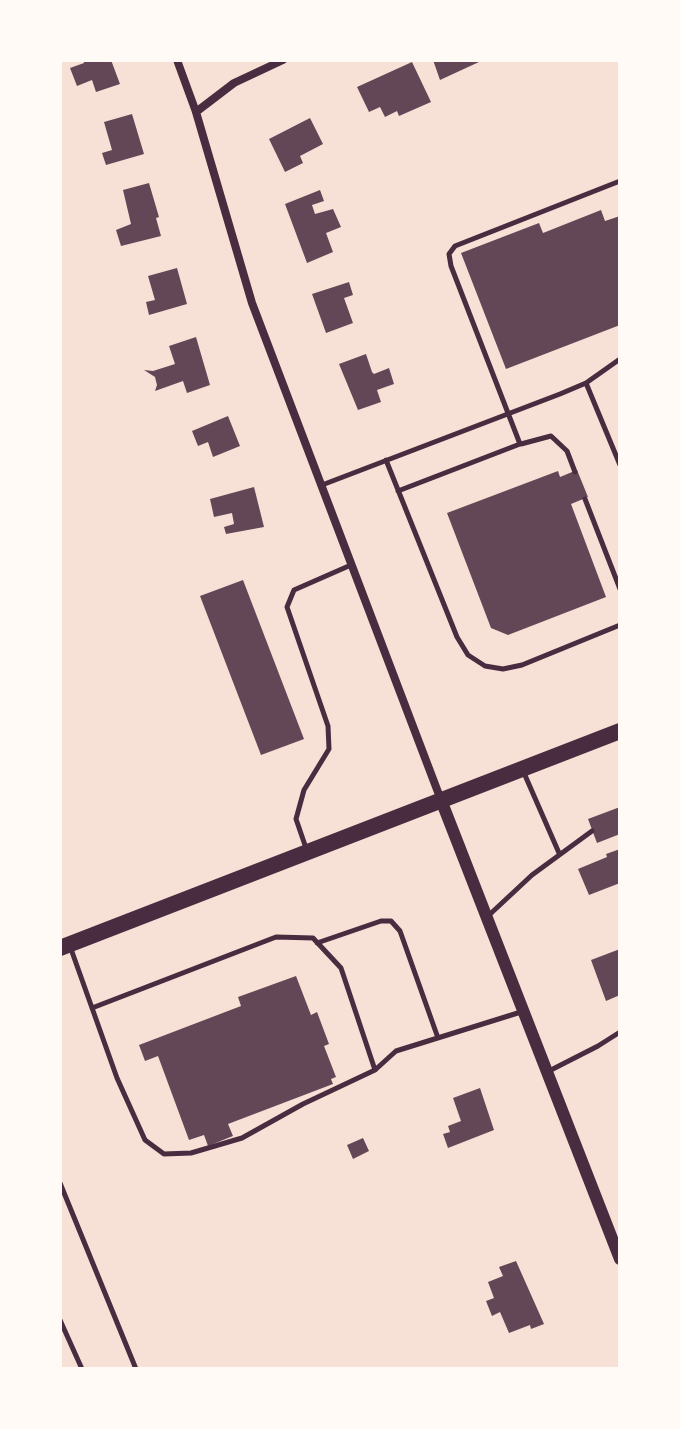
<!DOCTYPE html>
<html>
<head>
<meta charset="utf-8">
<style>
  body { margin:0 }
  #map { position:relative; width:680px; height:1429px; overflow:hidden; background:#f7e1d7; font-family:Figtree,sans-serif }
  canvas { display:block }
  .frame { position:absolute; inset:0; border:62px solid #fffaf5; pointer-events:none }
</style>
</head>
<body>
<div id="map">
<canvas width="680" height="1429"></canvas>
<div class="frame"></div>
</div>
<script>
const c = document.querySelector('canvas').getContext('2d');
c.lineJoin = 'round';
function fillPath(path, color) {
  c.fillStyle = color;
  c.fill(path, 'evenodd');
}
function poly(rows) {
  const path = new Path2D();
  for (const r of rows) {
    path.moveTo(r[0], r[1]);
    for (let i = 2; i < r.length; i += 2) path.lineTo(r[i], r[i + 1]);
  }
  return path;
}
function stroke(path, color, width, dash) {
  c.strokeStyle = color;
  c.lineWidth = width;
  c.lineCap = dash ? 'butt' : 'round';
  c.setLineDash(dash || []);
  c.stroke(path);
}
const building = poly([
  [83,60,111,60,120,84,96,92,92,80,77,86,70,68,84,63],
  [433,60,478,60,479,62,440,80],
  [412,62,431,102,399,116,397,111,385,117,380,107,369,112,357,87],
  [132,114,144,154,106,165,102,153,112,150,104,122],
  [310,118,323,144,300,156,303,163,285,172,269,139],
  [149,183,159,217,156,218,161,236,121,246,116,230,131,224,123,190],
  [320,190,324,201,312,205,315,214,333,209,341,227,326,233,333,252,307,263,285,204],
  [601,210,605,221,620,216,620,325,506,369,461,253,539,223,543,233],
  [177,268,187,304,149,315,146,302,155,300,148,276],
  [349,282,353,295,344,298,353,323,326,333,312,294],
  [196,337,210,385,187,393,183,381,155,391,157,385,155,377,144,370,153,371,175,364,169,346],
  [366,354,372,372,374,374,389,368,394,384,377,390,381,402,358,410,339,364],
  [228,416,240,446,213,457,208,442,198,446,192,431],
  [577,470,588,497,571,504,606,597,508,635,491,628,447,513,558,471,560,477],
  [254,487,264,527,226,534,224,527,234,524,232,513,214,517,210,499],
  [243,580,304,739,261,755,200,596],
  [620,807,620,834,597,843,588,819],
  [620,849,620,883,589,895,578,869,607,857,606,854],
  [620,949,620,995,606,1001,591,960],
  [296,976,311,1015,317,1012,329,1044,324,1046,336,1077,331,1079,333,1084,228,1124,233,1136,208,1146,204,1135,189,1140,158,1056,145,1061,139,1045,241,1006,238,997],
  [480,1088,494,1130,448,1148,443,1134,450,1132,448,1126,461,1121,453,1098],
  [363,1138,369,1151,353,1159,347,1145],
  [516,1261,544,1324,531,1329,530,1325,509,1333,500,1312,492,1316,486,1301,494,1298,488,1282,503,1276,499,1267]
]);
const service = poly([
  [586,383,620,465],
  [521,444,551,436,567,451,575,472],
  [386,460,457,637,468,655,485,666,503,669,522,665,620,625],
  [322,485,560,394,586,383,620,359],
  [398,491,520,444,451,266,449,254,455,246,620,181],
  [585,499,620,589],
  [524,773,559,853],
  [306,848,296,819,304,790,329,749,328,726,287,607,294,590,351,565],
  [488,916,532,875,592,831],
  [317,943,381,921,391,921,400,931,438,1038],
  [71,949,117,1078,145,1140,164,1154,191,1153,242,1138,303,1104,375,1070,396,1051,521,1012],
  [92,1008,276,937,313,938,341,968,375,1070],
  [547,1072,598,1046,620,1032],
  [60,1183,136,1369],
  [60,1320,82,1369]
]);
const minor = poly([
  [177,60,196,112,252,303,441,800],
  [196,112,234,83,283,60]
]);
const tertiary = poly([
  [441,800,620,1259]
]);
const primary = poly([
  [60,948,620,731]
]);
fillPath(building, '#644757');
stroke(service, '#4a2c40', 5);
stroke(minor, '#4a2c40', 8);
stroke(tertiary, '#4a2c40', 12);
stroke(primary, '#4a2c40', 16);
</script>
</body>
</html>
